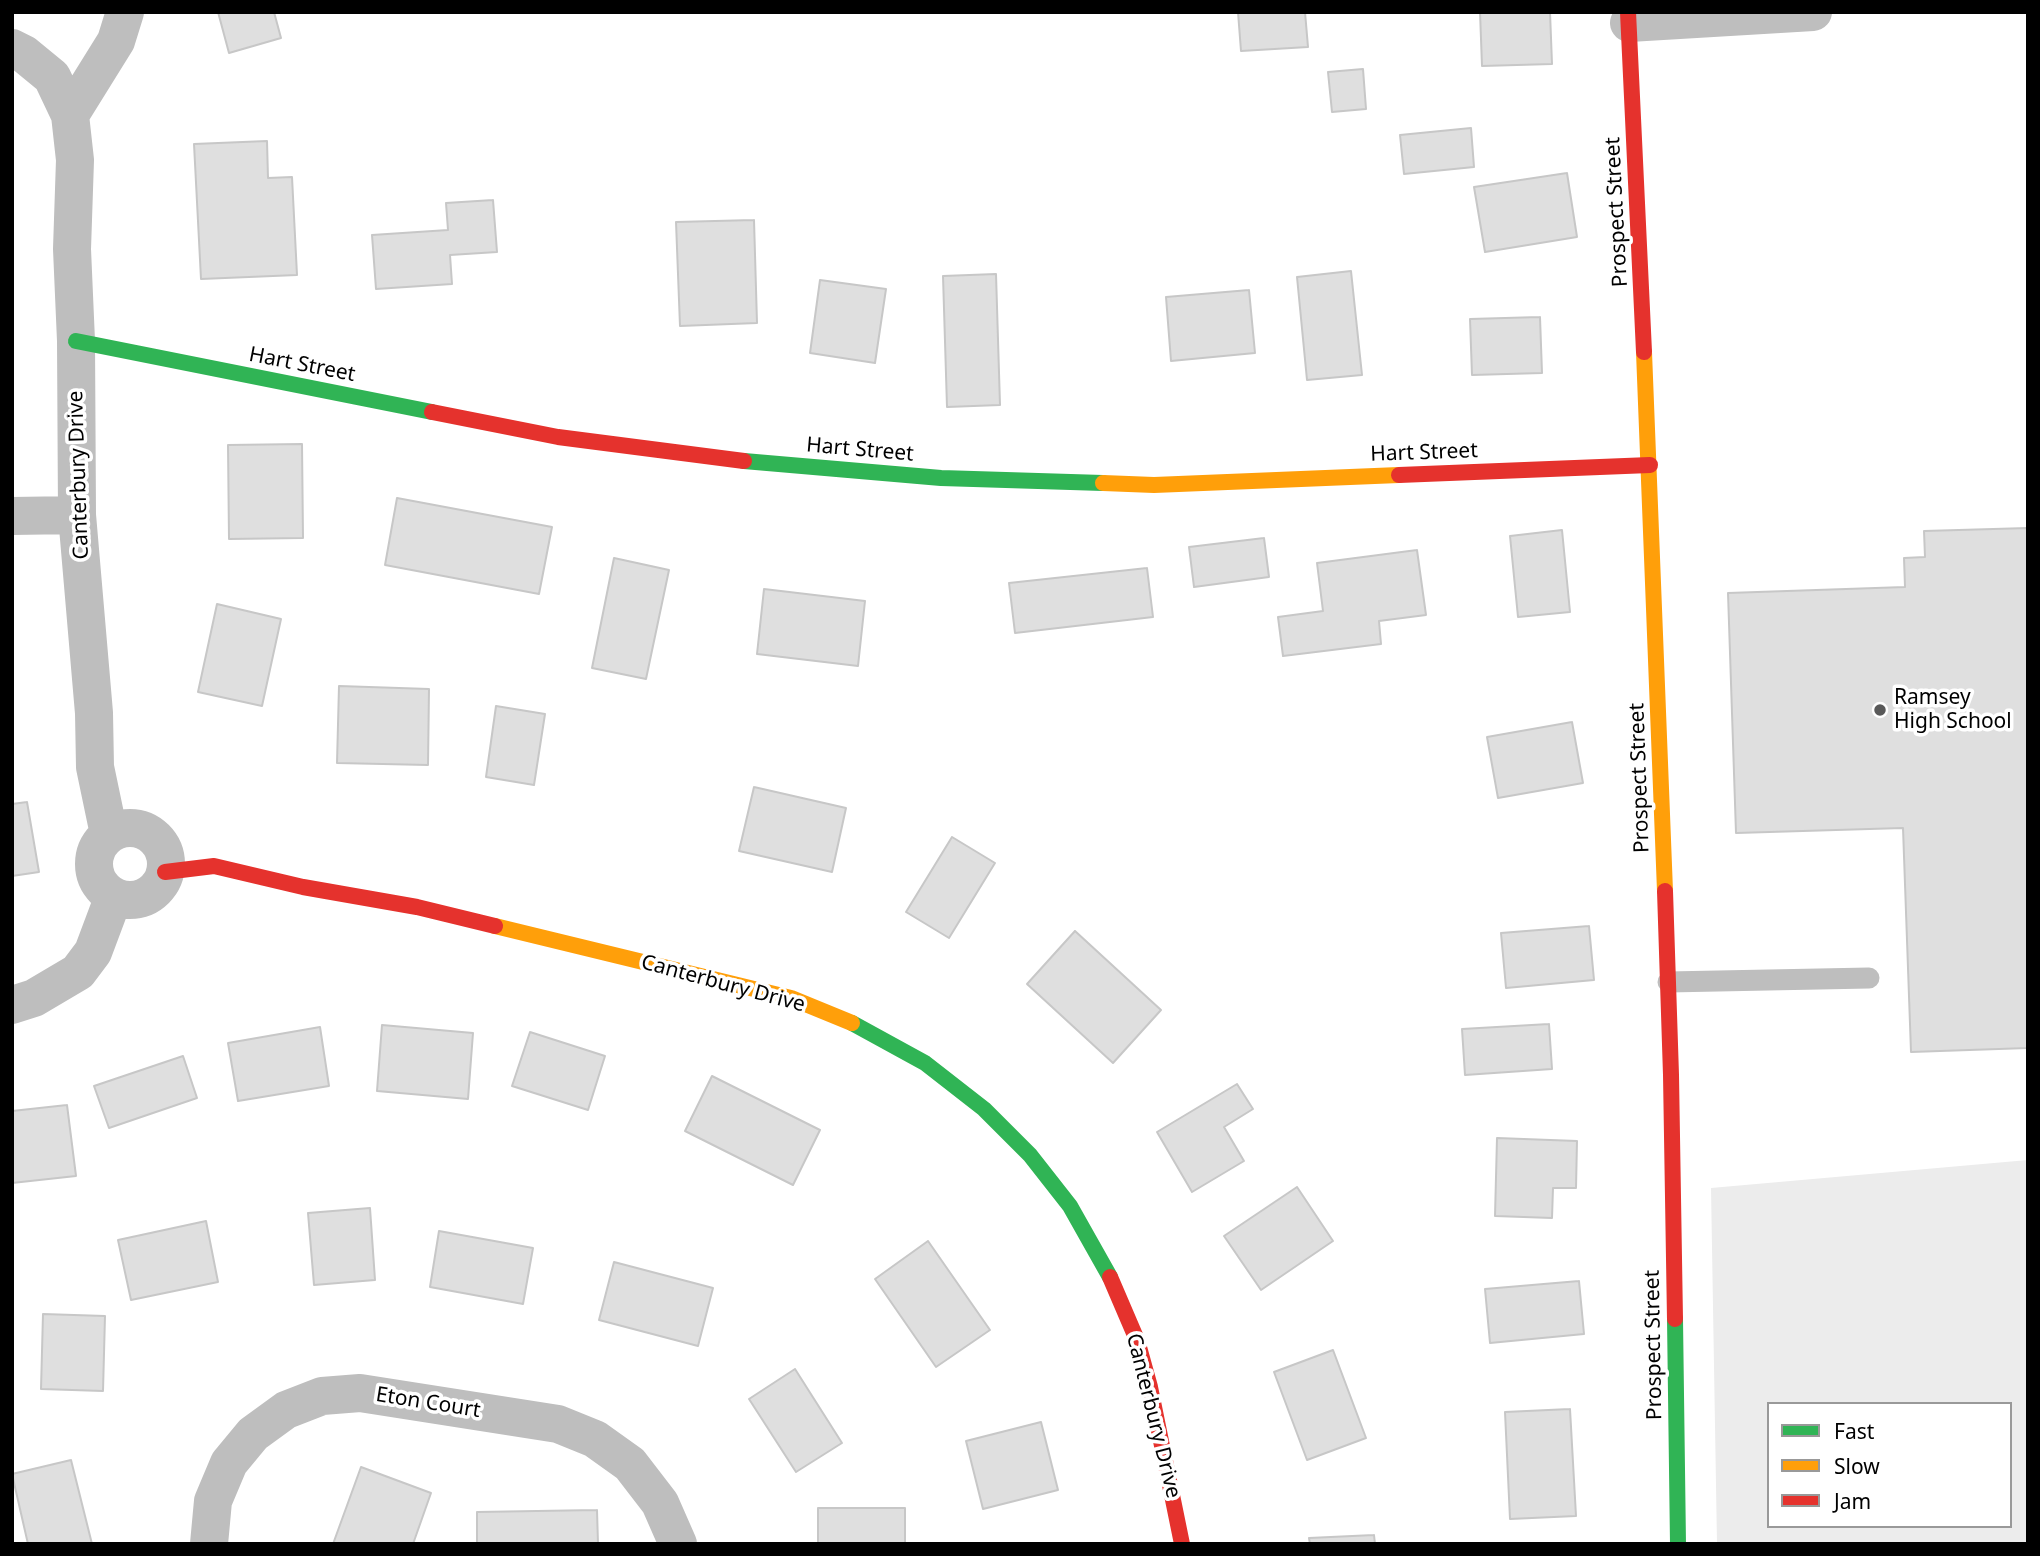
<!DOCTYPE html>
<html>
<head>
<meta charset="utf-8">
<style>
  body { margin:0 }
  #map { position:relative; width:2040px; height:1556px; overflow:hidden; background:#fff; font-family:"Noto Sans",sans-serif }
  canvas { display:block }
  .frame { position:absolute; inset:0; border:14px solid #000; pointer-events:none }
  .legend { position:absolute; left:1767px; top:1402px; width:245px; height:126px; box-sizing:border-box; background:#fff; border:2px solid #999; margin:0; padding:9px 12px; list-style:none; font-size:21px; color:#000 }
  .legend li { display:flex; align-items:center; gap:14px; height:35px }
  .legend b { width:35px; border:2px solid #999 }
</style>
</head>
<body>
<div id="map">
<canvas width="2040" height="1556"></canvas>
<div class="frame"></div>
<ul class="legend">
<li><b style="height:9px;background:#30b455"></b>Fast</li>
<li><b style="height:9px;background:#ff9f0a"></b>Slow</li>
<li><b style="height:9px;background:#e5322d"></b>Jam</li>
</ul>
</div>
<script>
const c = document.querySelector('canvas').getContext('2d');
c.lineJoin = 'round';
function fillPath(path, color) {
  c.fillStyle = color;
  c.fill(path, 'evenodd');
}
function poly(rows) {
  const path = new Path2D();
  for (const r of rows) {
    if (r.length === 3) {
      path.moveTo(r[0] + r[2], r[1]);
      path.arc(r[0], r[1], r[2], 0, 2 * Math.PI);
      continue;
    }
    path.moveTo(r[0], r[1]);
    for (let i = 2; i < r.length; i += 2) path.lineTo(r[i], r[i + 1]);
  }
  return path;
}
function stroke(path, color, width, dash) {
  c.strokeStyle = color;
  c.lineWidth = width;
  c.lineCap = dash ? 'butt' : 'round';
  c.setLineDash(dash || []);
  c.stroke(path);
}
function drawText(font, color, halo, rows, align = 'center') {
  c.font = font + ' "Noto Sans",sans-serif';
  c.lineWidth = 7;
  c.setLineDash([]);
  c.textBaseline = 'middle';
  c.strokeStyle = halo;
  c.fillStyle = color;
  for (const [text, x, y, turn = 0] of rows) {
    c.save();
    c.translate(x, y);
    c.rotate((+turn || 0) * Math.PI / 180);
    c.textAlign = isNaN(turn) ? turn : align;
    if (halo) c.strokeText(text, 0, 0);
    c.fillText(text, 0, 0);
    c.restore();
  }
}
const green = poly([
  [2028,1160,2028,1544,1717,1544,1711,1188],
  [1769,1404,2010,1404,2010,1526,1769,1526]
]);
const building = poly([
  [218,12,274,12,281,38,229,53,218,12],
  [1238,12,1305,12,1308,47,1241,51,1238,12],
  [1480,12,1550,12,1552,64,1482,66,1480,12],
  [1363,69,1366,109,1332,112,1328,72,1363,69],
  [1471,128,1474,167,1404,174,1400,135,1471,128],
  [267,141,268,178,292,177,297,275,201,279,194,144,267,141],
  [1567,173,1577,237,1485,252,1474,187,1567,173],
  [493,200,497,252,450,255,452,284,376,289,372,235,448,230,446,203,493,200],
  [754,220,757,323,680,326,676,222,754,220],
  [1351,271,1362,375,1307,380,1297,277,1351,271],
  [996,274,1000,405,947,407,943,276,996,274],
  [820,280,886,289,875,363,810,353,820,280],
  [1249,290,1255,353,1171,361,1166,297,1249,290],
  [1540,317,1542,373,1472,375,1470,319,1540,317],
  [302,444,303,538,229,539,228,445,302,444],
  [397,498,552,527,539,594,385,565,397,498],
  [2028,528,2028,1048,1911,1052,1903,828,1736,833,1728,593,1905,587,1904,558,1925,557,1924,531,2028,528],
  [1562,530,1570,612,1518,617,1510,536,1562,530],
  [1264,538,1269,577,1194,587,1189,547,1264,538],
  [1417,550,1426,615,1379,621,1381,644,1283,656,1278,617,1323,611,1317,563,1417,550],
  [614,558,669,570,646,679,592,668,614,558],
  [1147,568,1153,617,1015,633,1009,583,1147,568],
  [764,589,865,601,858,666,757,654,764,589],
  [217,604,281,619,262,706,198,692,217,604],
  [339,686,429,689,428,765,337,763,339,686],
  [496,706,545,714,534,785,486,777,496,706],
  [1572,722,1583,783,1498,798,1487,737,1572,722],
  [754,787,846,808,832,872,739,851,754,787],
  [27,802,39,872,12,876,12,804,27,802],
  [952,837,995,863,949,938,906,912,952,837],
  [1589,926,1594,980,1506,988,1501,933,1589,926],
  [1075,931,1161,1010,1113,1063,1027,984,1075,931],
  [1549,1024,1552,1069,1465,1075,1462,1029,1549,1024],
  [382,1025,473,1033,468,1099,377,1091,382,1025],
  [320,1027,329,1086,238,1101,228,1043,320,1027],
  [530,1032,605,1056,588,1110,512,1086,530,1032],
  [183,1056,197,1098,109,1128,94,1086,183,1056],
  [712,1076,820,1130,793,1185,685,1131,712,1076],
  [1237,1084,1253,1109,1224,1127,1244,1161,1192,1192,1157,1132,1237,1084],
  [67,1105,76,1176,12,1183,12,1111,67,1105],
  [1497,1138,1577,1141,1576,1188,1553,1188,1552,1218,1495,1216,1497,1138],
  [1297,1187,1333,1241,1261,1290,1224,1236,1297,1187],
  [370,1208,375,1280,314,1285,308,1213,370,1208],
  [206,1221,218,1282,131,1300,118,1240,206,1221],
  [439,1231,533,1248,523,1304,430,1287,439,1231],
  [928,1241,990,1330,936,1367,875,1279,928,1241],
  [614,1262,713,1288,698,1346,599,1320,614,1262],
  [1579,1281,1584,1334,1490,1343,1485,1289,1579,1281],
  [43,1314,105,1316,103,1391,41,1389,43,1314],
  [1333,1350,1366,1438,1307,1460,1274,1372,1333,1350],
  [795,1369,842,1443,796,1472,749,1399,795,1369],
  [1570,1409,1576,1516,1510,1519,1505,1412,1570,1409],
  [1041,1422,1058,1490,983,1509,966,1441,1041,1422],
  [71,1460,92,1544,28,1544,12,1474,71,1460],
  [361,1467,431,1493,413,1544,333,1544,361,1467],
  [818,1508,905,1508,905,1544,818,1544,818,1508],
  [597,1510,598,1544,477,1544,477,1512,597,1510],
  [1374,1535,1375,1544,1310,1544,1309,1538,1374,1535]
]);
const lane = poly([
  [1668,982,1869,978]
]);
const street = poly([
  [1629,23,1813,12],
  [12,48,24,54,52,77,70,115,75,160,72,249,76,341,77,515,94,713,95,767,109,834],
  [70,115,116,41,125,12],
  [12,516,77,515],
  [130,864,36],
  [12,1005,34,998,78,972,93,952,114,896],
  [209,1544,213,1501,229,1463,253,1434,286,1410,322,1396,360,1393,558,1424,595,1439,630,1464,660,1503,678,1544]
]);
const fast = poly([
  [76,341,432,412],
  [744,461,941,478,1103,483],
  [852,1023,925,1063,984,1109,1030,1155,1070,1206,1110,1277],
  [1675,1319,1678,1544]
]);
const slow = poly([
  [1644,352,1665,891],
  [1103,483,1154,485,1399,475],
  [495,926,791,998,852,1023]
]);
const jam = poly([
  [1628,12,1644,352],
  [432,412,558,437,744,461],
  [1399,475,1650,465],
  [165,872,214,866,303,887,417,907,495,926],
  [1665,891,1671,1075,1675,1319],
  [1110,1277,1137,1340,1150,1387,1182,1544]
]);
const markers = [
  [1880,710,7,"#595959"]
];
const streetNames = [
  ["Prospect Street",1617,212,-93],
  ["Hart Street",302,365,11],
  ["Hart Street",860,450,5],
  ["Hart Street",1424,453,-2],
  ["Canterbury Drive",79,475,-92],
  ["Prospect Street",1640,778,-92],
  ["Canterbury Drive",723,984,15],
  ["Prospect Street",1654,1345,-91],
  ["Eton Court",428,1403,9],
  ["Canterbury Drive",1153,1416,76]
];
const poiNames = [
  ["Ramsey",1894,698],
  ["High School",1894,722]
];
fillPath(green, '#ececec');
fillPath(building, '#dfdfdf');
stroke(building, '#c7c7c7', 2);
stroke(lane, '#bebebe', 21);
stroke(street, '#bebebe', 38);
stroke(fast, '#30b455', 16);
stroke(slow, '#ff9f0a', 16);
stroke(jam, '#e5322d', 16);
for (const [x, y, r, color] of markers) {
  const dot = new Path2D();
  dot.arc(x, y, r, 0, 2 * Math.PI);
  c.fillStyle = color;
  c.fill(dot);
  stroke(dot, '#fff', 2.5);
}
drawText('21px', '#000', '#fff', streetNames);
drawText('21px', '#000', '#fff', poiNames, 'left');
</script>
</body>
</html>
